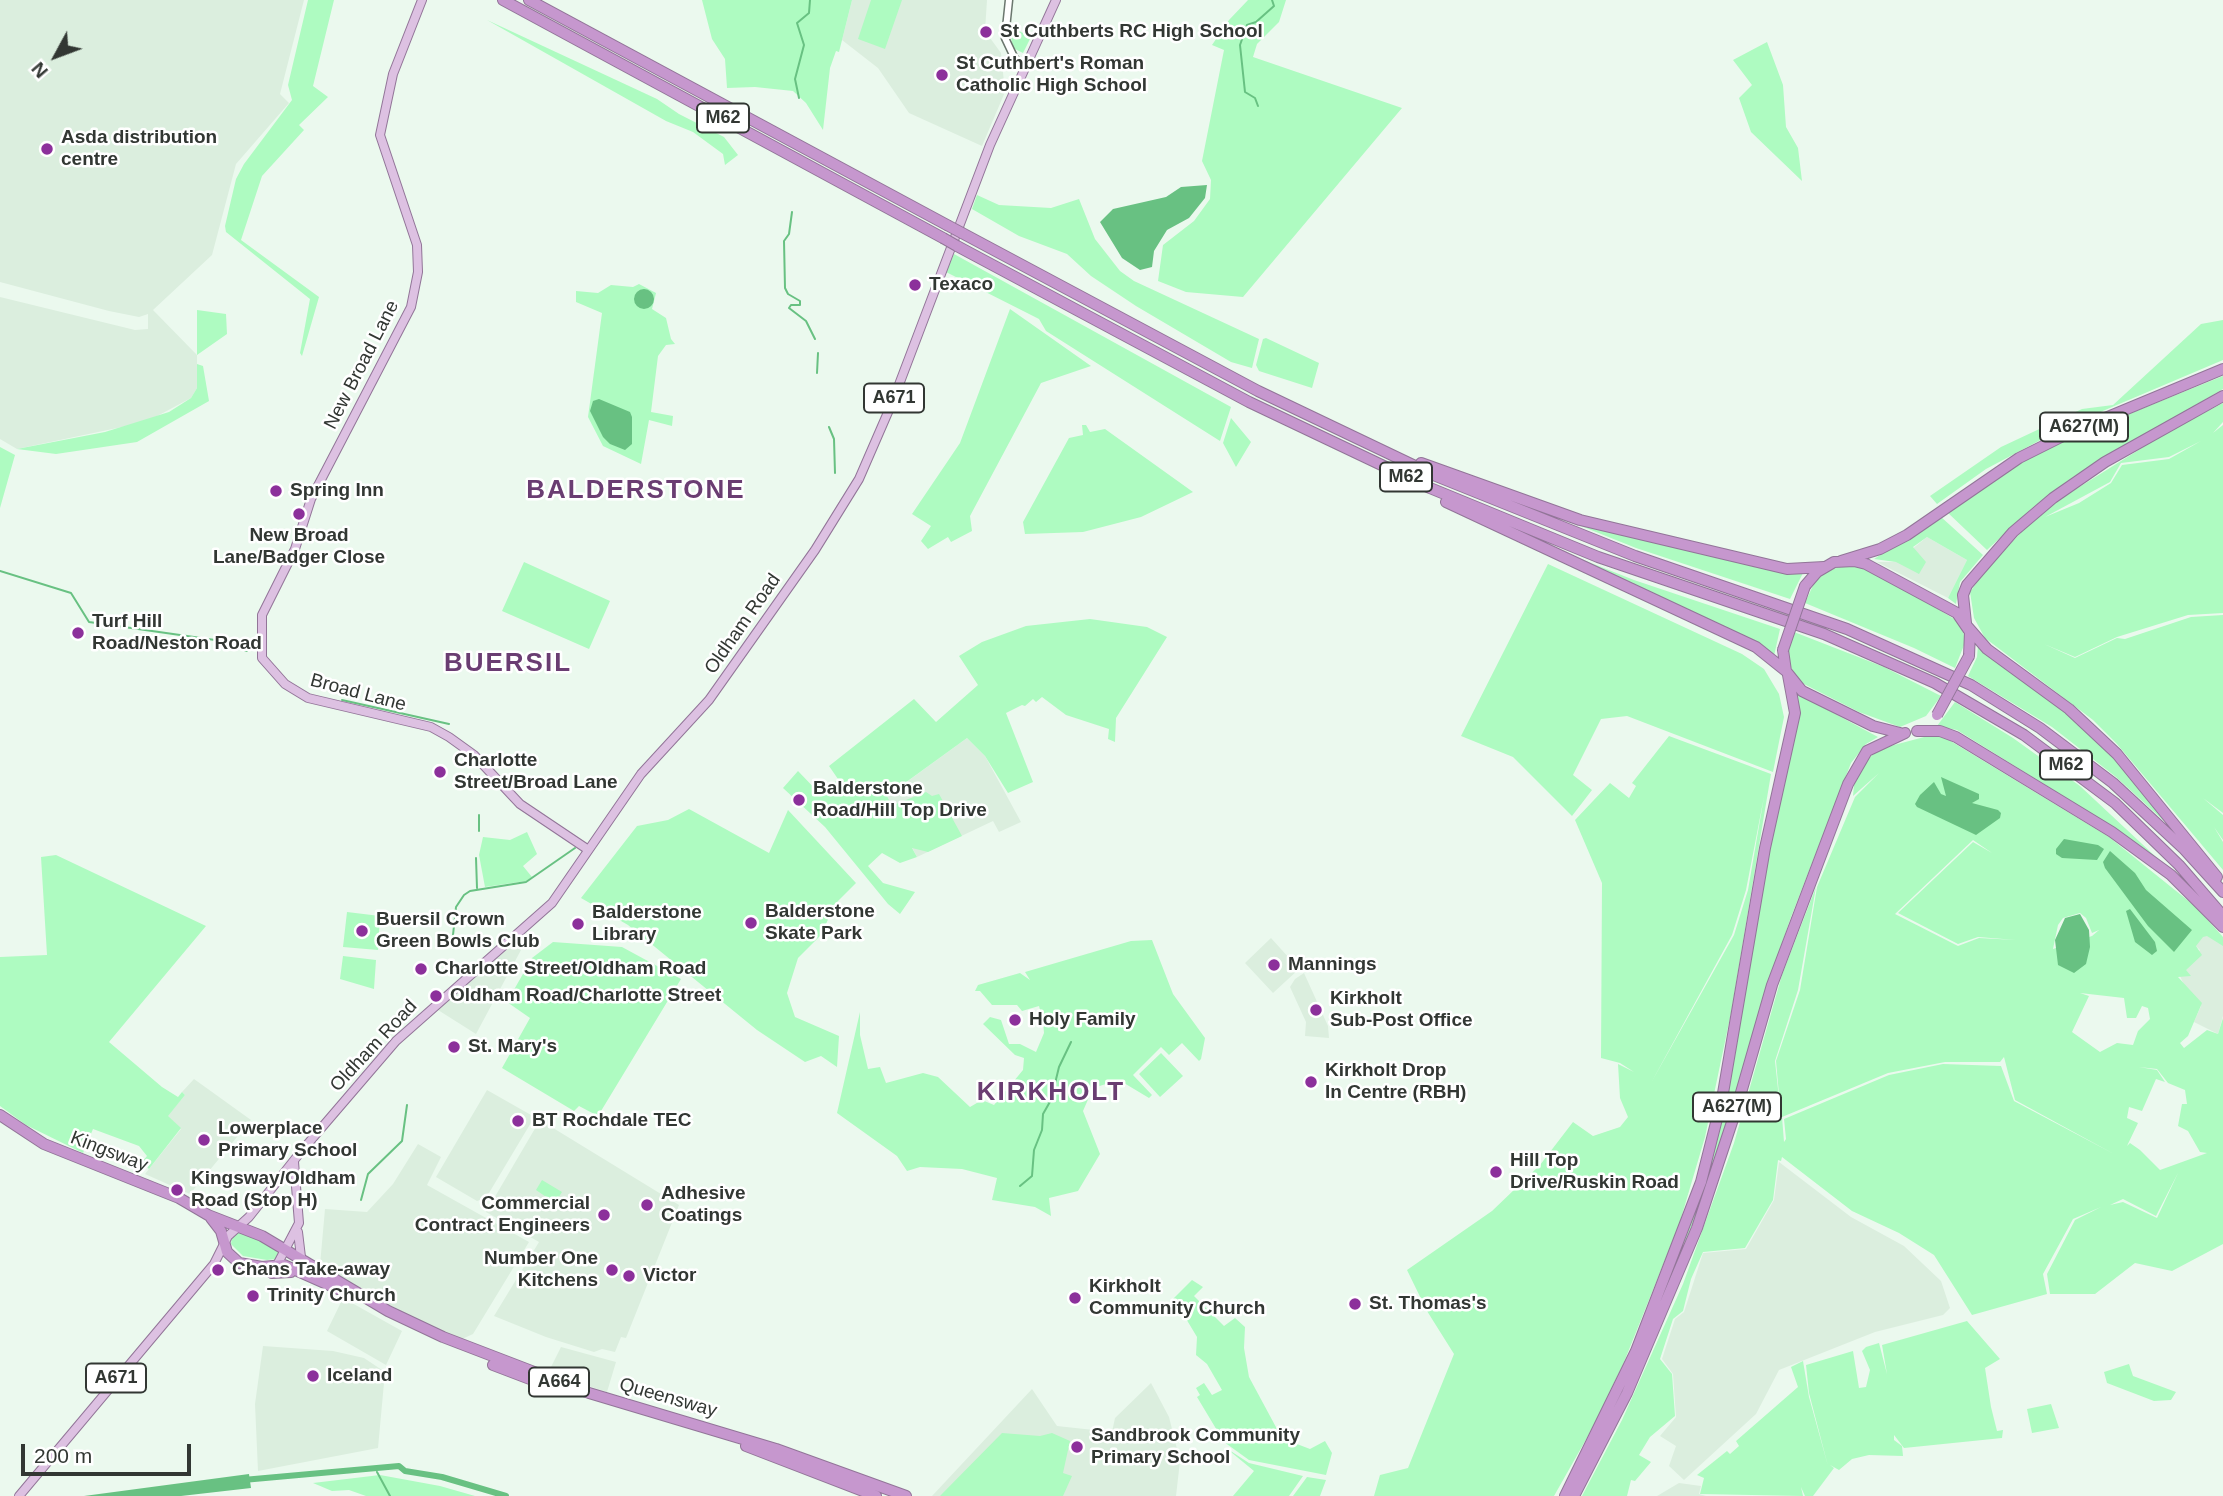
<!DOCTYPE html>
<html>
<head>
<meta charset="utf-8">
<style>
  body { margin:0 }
  #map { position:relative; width:2223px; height:1496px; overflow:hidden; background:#ebf9ee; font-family:Arial,sans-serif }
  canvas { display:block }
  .north { position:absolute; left:21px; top:21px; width:70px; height:70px; -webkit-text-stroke:5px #fff; paint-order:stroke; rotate:229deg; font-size:19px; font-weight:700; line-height:28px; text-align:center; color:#323733 }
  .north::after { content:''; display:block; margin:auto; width:24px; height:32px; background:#323733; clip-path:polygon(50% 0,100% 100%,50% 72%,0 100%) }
  .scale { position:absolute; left:21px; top:1444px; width:170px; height:32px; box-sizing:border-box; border:4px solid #323733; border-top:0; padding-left:9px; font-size:21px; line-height:24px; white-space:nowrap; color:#323733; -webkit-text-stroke:5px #fff; paint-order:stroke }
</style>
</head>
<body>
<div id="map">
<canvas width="2223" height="1496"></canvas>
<div class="north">N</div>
<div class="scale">200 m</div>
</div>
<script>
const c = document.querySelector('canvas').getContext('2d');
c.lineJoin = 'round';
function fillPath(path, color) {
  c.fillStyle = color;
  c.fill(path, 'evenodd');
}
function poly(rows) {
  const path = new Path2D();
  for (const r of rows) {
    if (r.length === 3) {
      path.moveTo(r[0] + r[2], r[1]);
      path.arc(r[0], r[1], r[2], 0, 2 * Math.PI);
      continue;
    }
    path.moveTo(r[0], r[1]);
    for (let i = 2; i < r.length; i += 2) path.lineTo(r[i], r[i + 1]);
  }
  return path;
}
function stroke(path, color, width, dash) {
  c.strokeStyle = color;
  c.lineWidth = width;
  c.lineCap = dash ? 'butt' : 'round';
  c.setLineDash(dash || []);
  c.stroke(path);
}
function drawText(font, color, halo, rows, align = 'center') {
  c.font = font + ' Arial,sans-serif';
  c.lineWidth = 5;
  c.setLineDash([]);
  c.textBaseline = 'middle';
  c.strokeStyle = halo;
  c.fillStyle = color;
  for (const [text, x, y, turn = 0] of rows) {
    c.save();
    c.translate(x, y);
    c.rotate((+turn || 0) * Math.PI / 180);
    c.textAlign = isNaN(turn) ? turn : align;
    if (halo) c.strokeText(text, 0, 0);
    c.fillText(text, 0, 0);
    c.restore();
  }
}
const built = poly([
  [0,0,304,0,280,94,289,103,236,164,212,255,153,310,197,355,197,388,191,398,146,422,17,449,0,439,0,297,135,330,148,329,148,314,139,317,109,311,0,282],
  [852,0,987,0,985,31,1001,53,1005,92,982,146,909,113,878,68,842,40],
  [1927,537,1967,560,1948,598,1877,562,1896,562],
  [967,738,985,756,1021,822,999,832,993,821,917,857,886,797],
  [2206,927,2223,944,2223,1016,2218,1034,2194,1022,2201,1006,2186,989,2180,976,2200,950,2193,943],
  [1271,938,1299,969,1273,993,1245,963],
  [514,943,521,950,476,1034,438,1010],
  [1304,973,1328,1026,1329,1038,1305,1036,1306,1022,1290,987,1295,979],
  [194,1079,251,1120,190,1194,145,1174,181,1129,167,1116,185,1095,182,1092],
  [487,1090,531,1115,532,1121,486,1198,477,1201,436,1177],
  [540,1120,679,1205,626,1338,621,1337,615,1352,602,1349,594,1352,546,1337,494,1316,539,1242,486,1212],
  [418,1144,441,1157,427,1185,529,1242,473,1334,462,1339,431,1329,320,1265,325,1209,367,1212,393,1184],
  [1779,1162,1851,1217,1904,1246,1941,1281,1950,1308,1943,1315,1875,1332,1779,1370,1756,1414,1684,1480,1669,1466,1676,1446,1660,1436,1676,1417,1673,1374,1662,1359,1675,1319,1684,1312,1703,1253,1746,1249,1774,1200],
  [343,1298,402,1331,386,1365,327,1331],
  [263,1346,333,1351,364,1358,385,1372,378,1448,258,1471,255,1404],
  [561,1347,616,1362,607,1392,548,1373],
  [1151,1383,1169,1417,1180,1461,1176,1496,932,1496,1032,1389,1057,1426,1112,1432,1115,1418],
  [1679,1483,1701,1486,1699,1494,1706,1496,1657,1496]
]);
const green = poly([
  [308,0,334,0,313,86,328,97,299,125,304,130,262,176,241,240,319,297,302,356,300,353,310,299,226,232,225,226,236,179,244,164,292,100,288,85],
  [702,0,852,0,839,52,836,51,830,68,823,130,806,103,793,91,755,87,727,88,725,59,712,39],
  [871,0,902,0,885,49,858,39],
  [1248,0,1286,0,1279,22,1257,44,1253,57,1402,108,1243,297,1186,292,1158,281,1163,245,1194,221,1210,199,1211,180,1202,161,1224,50,1212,45,1229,20],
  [487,20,657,99,679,114,724,137,738,155,725,165,723,154,693,132,666,121],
  [1009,26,1031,37,1023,53,1013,48],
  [1767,42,1783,85,1786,127,1798,148,1802,181,1751,132,1739,98,1752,85,1733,60],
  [977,195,999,205,1051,208,1079,199,1095,239,1120,271,1134,281,1259,339,1252,368,1231,362,1136,306,1091,276,1067,254,1019,236,972,209],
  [954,254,1231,407,1220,441,1046,331,1039,319,946,272],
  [639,284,656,293,652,309,666,318,671,339,675,344,666,345,658,356,651,412,673,416,672,426,649,420,641,464,603,446,588,417,602,313,576,302,576,291,598,293,611,285,633,287],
  [1010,309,1091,366,1041,383,970,516,972,531,951,542,948,537,928,549,921,541,931,526,912,514,960,443],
  [197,310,226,314,227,334,197,355],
  [2223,320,2223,360,2065,427,1986,469,1937,504,1930,496,2001,447,2082,409,2113,405,2201,324],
  [1266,338,1319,363,1312,388,1259,371,1256,365,1263,339],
  [197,364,203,366,209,401,137,442,56,454,17,449,105,432,169,412,191,398,197,388],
  [2223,376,2223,389,2073,477,2032,508,1987,550,1946,511,2001,473,2057,443],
  [2223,403,2223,422,2213,433,2223,425,2223,613,2188,615,2117,637,2075,657,2044,644,2075,658,2117,638,2125,639,2191,617,2223,615,2223,813,2203,798,2223,815,2223,840,2214,827,2223,842,2223,870,2117,744,2093,720,1985,638,1974,618,1970,592,1985,571,2030,523,2065,496,2169,431],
  [2201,441,2169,459,2122,465,2111,483,2079,503,2045,517,2110,482,2121,463,2169,457],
  [1231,418,1251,442,1236,467,1223,443],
  [1082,425,1086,425,1090,432,1105,429,1193,492,1141,517,1083,532,1025,534,1023,522,1069,438,1083,435],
  [0,447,15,455,0,508],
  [1546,512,1698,553,1803,573,1790,599,1636,548],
  [1940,516,1983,555,1960,582,1956,604,1948,598,1967,560,1927,537,1913,547,1926,562,1919,574,1896,562,1874,559],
  [1581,559,1634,580,1780,629,1774,656],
  [524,562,610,601,589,649,502,611],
  [1548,564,1742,654,1764,669,1779,694,1784,717,1773,772,1627,716,1601,719,1573,775,1592,790,1572,816,1513,757,1461,736],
  [1845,565,1859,566,1907,590,1959,622,1966,640,1955,668,1914,648,1805,603,1815,581,1828,571],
  [1090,619,1147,627,1167,637,1116,718,1115,742,1108,739,1109,729,1066,715,1042,697,1036,702,1033,699,1025,706,1022,705,1006,713,1033,782,1008,793,985,756,967,738,887,796,898,819,893,807,896,804,926,792,932,796,939,794,962,836,928,852,912,848,917,857,900,863,882,853,868,866,883,883,915,892,900,914,888,904,825,827,783,788,798,771,822,796,838,779,829,766,914,699,936,722,978,685,959,656,982,642,1026,626],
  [1794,632,1884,667,1941,696,1926,716,1900,727,1859,712,1800,682,1789,664,1789,643],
  [1978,645,2061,707,2109,751,2188,843,2116,777,2052,727,1968,676,1977,657],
  [1798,694,1878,737,1866,744,1851,763,1791,917,1761,1004,1732,1112,1689,1238,1684,1243,1719,1131,1735,1056,1771,836,1796,730],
  [1955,702,2013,738,2080,786,2187,886,2121,832,1957,730,1937,726],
  [1669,736,1771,774,1731,1013,1705,1137,1679,1225,1624,1362,1593,1427,1554,1496,1374,1496,1380,1475,1408,1468,1454,1354,1427,1311,1407,1270,1492,1211,1540,1165,1573,1122,1593,1136,1620,1127,1628,1117,1620,1098,1618,1064,1634,1072,1620,1063,1601,1058,1602,883,1575,820,1610,783,1629,798,1636,786,1632,783],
  [1764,797,1748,890,1734,935,1651,1083,1732,935,1746,890],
  [1928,736,1944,737,2109,837,2196,907,2223,937,2223,946,2207,936,2203,937,2196,946,2202,955,2186,970,2191,976,2178,977,2202,1003,2188,1036,2180,1043,2184,1048,2207,1030,2218,1034,2223,1018,2223,1244,2172,1271,2135,1263,2095,1294,2050,1294,2047,1274,2075,1220,2101,1207,2073,1219,2043,1274,2047,1294,1972,1315,1934,1255,1899,1233,1852,1211,1782,1157,1781,1161,1778,1160,1773,1200,1745,1248,1703,1252,1691,1279,1683,1311,1673,1319,1660,1359,1672,1374,1675,1416,1650,1437,1639,1455,1651,1462,1635,1481,1631,1480,1627,1496,1582,1496,1622,1420,1683,1284,1734,1143,1782,975,1816,887,1798,990,1775,1061,1781,1117,1776,1061,1800,990,1817,887,1855,797,1879,773,1853,796,1854,785,1868,759,1879,749],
  [1973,840,1992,853,1973,842,1898,913,1958,944,1978,937,2016,940,1979,938,1958,946,1895,914],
  [2080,913,2086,918,2092,933,2099,930,2092,936,2053,949,2058,925,2063,918],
  [2080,993,2124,998,2127,1018,2136,1018,2142,1006,2148,1008,2150,1019,2138,1031,2133,1045,2117,1043,2100,1052,2072,1032,2089,996],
  [2004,1057,2015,1100,2114,1154,2014,1101,2001,1066,1943,1064,1889,1075,1784,1119,1786,1139,1784,1142,1782,1117,1888,1073,1945,1062,2000,1062],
  [2139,1067,2157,1069,2168,1083,2185,1090,2187,1104,2182,1104,2178,1126,2188,1131,2200,1152,2207,1153,2160,1170,2140,1150,2130,1143,2127,1146,2138,1123,2127,1118,2129,1107,2142,1111,2156,1079,2165,1082,2157,1070],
  [2178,1173,2157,1218,2123,1202,2110,1205,2123,1199,2156,1216],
  [689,809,769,853,788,810,856,883,835,904,821,935,798,958,787,993,795,1017,839,1036,837,1067,821,1056,805,1062,757,1030,628,925,581,898,637,826,668,820],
  [527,832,537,854,523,866,532,877,526,881,485,887,479,855,483,837,510,840],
  [56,855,206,926,109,1042,162,1087,178,1097,182,1092,185,1095,168,1116,181,1128,149,1169,142,1162,147,1156,139,1146,93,1129,83,1153,26,1125,0,1106,0,957,47,955,41,857],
  [347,912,380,916,378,950,343,947],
  [1152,940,1173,994,1205,1038,1201,1059,1199,1061,1182,1043,1169,1055,1161,1047,1133,1075,1152,1095,1149,1098,1119,1080,1093,1088,1083,1111,1100,1154,1078,1191,1049,1198,1051,1216,1035,1207,992,1200,997,1178,962,1169,920,1167,907,1171,897,1156,837,1113,860,1012,860,1035,868,1069,880,1067,886,1083,923,1073,938,1077,970,1107,982,1100,994,1105,1023,1070,1024,1058,1015,1055,983,1024,990,1017,1001,1020,1009,1044,1020,1044,1036,1052,1044,1033,1043,1021,1039,1006,1022,1011,1017,1005,992,1005,980,991,975,991,978,985,1020,973,1030,980,1025,972,1131,941],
  [553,942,622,947,681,979,598,1116,579,1106,574,1111,502,1068,530,1018,507,1002,532,958],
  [343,956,376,960,374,989,340,979],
  [1161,1053,1183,1076,1160,1097,1139,1074],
  [542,1180,562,1192,555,1203,536,1190],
  [240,1230,282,1250,276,1259,267,1260,243,1256,231,1244,232,1236],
  [1192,1280,1203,1287,1194,1296,1224,1326,1235,1318,1245,1327,1244,1348,1249,1377,1277,1429,1289,1441,1310,1449,1325,1441,1332,1453,1326,1475,1249,1460,1224,1442,1197,1397,1200,1395,1196,1388,1204,1383,1212,1395,1222,1390,1207,1364,1196,1355,1197,1337,1185,1317,1169,1303],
  [1967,1321,2000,1359,1985,1368,1991,1407,1997,1431,2003,1430,2002,1438,1904,1448,1894,1435,1894,1440,1902,1446,1903,1456,1869,1455,1852,1459,1839,1470,1830,1465,1834,1468,1813,1496,1805,1496,1801,1487,1803,1496,1700,1494,1704,1478,1697,1475,1727,1451,1730,1454,1739,1446,1736,1441,1798,1387,1791,1367,1803,1361,1809,1397,1828,1466,1809,1393,1806,1365,1853,1351,1859,1388,1866,1387,1870,1370,1862,1351,1866,1347,1879,1343,1887,1374,1882,1345],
  [2129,1364,2133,1376,2176,1392,2171,1400,2154,1401,2107,1383,2104,1372],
  [2051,1404,2059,1428,2032,1433,2027,1409],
  [1002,1433,1040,1436,1052,1433,1070,1441,1063,1473,1072,1476,1063,1496,940,1496],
  [1226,1448,1249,1463,1303,1476,1289,1496,1233,1496,1254,1471],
  [380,1475,440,1486,475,1496,366,1496,349,1490,332,1491,313,1483],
  [1307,1477,1326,1480,1320,1496,1293,1496]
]);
const water = poly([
  [1207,185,1205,198,1189,218,1167,230,1154,251,1152,267,1140,270,1122,258,1100,222,1113,209,1166,197,1181,187],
  [644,299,10],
  [599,399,630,412,632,417,632,444,625,450,610,444,603,437,590,411,593,401],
  [1941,777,1979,794,1979,799,1972,803,1998,810,2001,813,2000,818,1976,835,1917,807,1915,804,1920,795,1934,782,1941,794,1946,796],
  [2064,839,2098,845,2104,849,2097,860,2062,858,2056,854,2056,849],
  [2110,851,2135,873,2146,890,2192,930,2174,952,2148,926,2105,868,2103,862],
  [2130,909,2155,942,2157,951,2152,955,2135,942,2126,911],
  [2080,914,2089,930,2090,947,2086,964,2074,973,2058,965,2055,940,2065,918],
  [249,1474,251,1488,181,1496,84,1496]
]);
const stream = poly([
  [799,98,795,79,804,45,797,23,809,13,810,0],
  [1258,106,1255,98,1245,92,1240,45,1247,25,1256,22,1274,6,1272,0],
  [792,212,789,234,784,241,785,288,788,294,800,301,800,305,791,305,789,308,806,321,815,339],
  [817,373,818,353],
  [829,427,834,439,835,473],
  [0,571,71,593,89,622,215,640,247,651],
  [342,700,449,724],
  [479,815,479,831],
  [476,858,477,888],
  [453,935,456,907,464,895,470,891,526,882,575,848],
  [1020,1186,1032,1176,1034,1150,1042,1130,1043,1114,1051,1100,1059,1067,1071,1042],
  [361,1200,368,1174,402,1141,407,1105],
  [377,1472,390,1496]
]);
const canal = poly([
  [243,1480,399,1466,405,1471,442,1477,506,1496]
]);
const minor = poly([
  [1009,0,1005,38,1014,57,1024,68]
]);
const major = poly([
  [422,0,393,74,380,135,417,245,418,272,411,307,311,499,295,549,262,615,262,658,285,684,308,698,431,727,449,737,474,755,520,804,587,849],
  [298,1232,301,1257],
  [278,1263,299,1223,294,1162],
  [19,1496,214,1264,228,1236,249,1217,299,1154,396,1041,552,903,641,774,709,700,815,550,859,479,892,403,990,145,1056,0]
]);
const highway = poly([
  [503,0,943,238],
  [529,0,947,225],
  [962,233,1258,391,1436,476,1635,556,1847,629,1971,685,2040,728,2113,783,2183,848,2223,892],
  [957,246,1249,402,1430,488,1598,557,1824,634,1935,683,2024,735,2115,803,2179,865,2223,916],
  [1421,463,1580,520,1787,569,1824,567],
  [1446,502,1756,647,1786,671],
  [1841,561,1880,549,1907,535,2019,458,2069,433,2223,369],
  [1805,586,1817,572,1834,562,1854,561,1866,564,1957,613,1970,632,1969,656],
  [1966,623,1963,595,1967,585,2013,532,2053,498,2105,462,2223,396],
  [1967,626,1987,649,2069,709,2117,754,2217,877],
  [1783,650,1786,671,1802,691,1873,726,1900,733],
  [1917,731,1940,731,1956,737,2112,832,2171,875,2223,927],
  [0,1115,44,1144,179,1198,208,1215,262,1236,388,1311,443,1337,589,1393,776,1449,906,1496],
  [211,1218,221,1231,227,1252,239,1263,262,1267,284,1265,338,1289],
  [272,1273,291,1272],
  [493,1365,535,1381],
  [746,1446,876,1496],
  [1565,1496,1636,1351,1701,1182,1722,1099,1765,848,1795,713,1788,675],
  [1574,1496,1627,1393,1697,1228,1736,1110,1772,985,1848,784,1867,751,1905,733]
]);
const highwayBridge = poly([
  [947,225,962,233],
  [943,238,957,246],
  [1783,650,1805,586],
  [1937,715,1969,656]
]);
const markers = [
  [986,32,7,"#8c309b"],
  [942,75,7,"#8c309b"],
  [47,149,7,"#8c309b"],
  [915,285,7,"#8c309b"],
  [276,491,7,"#8c309b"],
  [299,514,7,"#8c309b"],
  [78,633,7,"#8c309b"],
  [440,772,7,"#8c309b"],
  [799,800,7,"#8c309b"],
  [751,923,7,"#8c309b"],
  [578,924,7,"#8c309b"],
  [362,931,7,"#8c309b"],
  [1274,965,7,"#8c309b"],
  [421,969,7,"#8c309b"],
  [436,996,7,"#8c309b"],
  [1316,1010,7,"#8c309b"],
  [1015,1020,7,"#8c309b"],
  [454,1047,7,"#8c309b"],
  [1311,1082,7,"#8c309b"],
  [518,1121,7,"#8c309b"],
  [204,1140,7,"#8c309b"],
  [1496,1172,7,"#8c309b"],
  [177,1190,7,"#8c309b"],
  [647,1205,7,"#8c309b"],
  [604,1215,7,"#8c309b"],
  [218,1270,7,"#8c309b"],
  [612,1270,7,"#8c309b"],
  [629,1276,7,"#8c309b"],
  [253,1296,7,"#8c309b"],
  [1075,1298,7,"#8c309b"],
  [1355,1304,7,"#8c309b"],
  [313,1376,7,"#8c309b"],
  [1077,1447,7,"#8c309b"]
];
const shields = [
  [723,118,52],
  [894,398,60],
  [2084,427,88],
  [1406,477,52],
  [2066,765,52],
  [1737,1107,88],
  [116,1378,60],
  [559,1382,60]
];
const shieldNames = [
  ["M62",723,118],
  ["A671",894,398],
  ["A627(M)",2084,427],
  ["M62",1406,477],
  ["M62",2066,765],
  ["A627(M)",1737,1107],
  ["A671",116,1378],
  ["A664",559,1382]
];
const poiNames = [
  ["St Cuthberts RC High School",1000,32],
  ["St Cuthbert's Roman",956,64],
  ["Catholic High School",956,86],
  ["Asda distribution",61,138],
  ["centre",61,160],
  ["Texaco",929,285],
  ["Spring Inn",290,491],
  ["New Broad",299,536,"center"],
  ["Lane/Badger Close",299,558,"center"],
  ["Turf Hill",92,622],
  ["Road/Neston Road",92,644],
  ["Charlotte",454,761],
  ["Street/Broad Lane",454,783],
  ["Balderstone",813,789],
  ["Road/Hill Top Drive",813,811],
  ["Balderstone",765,912],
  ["Skate Park",765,934],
  ["Balderstone",592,913],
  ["Library",592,935],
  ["Buersil Crown",376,920],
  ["Green Bowls Club",376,942],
  ["Mannings",1288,965],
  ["Charlotte Street/Oldham Road",435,969],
  ["Oldham Road/Charlotte Street",450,996],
  ["Kirkholt",1330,999],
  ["Sub-Post Office",1330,1021],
  ["Holy Family",1029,1020],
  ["St. Mary's",468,1047],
  ["Kirkholt Drop",1325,1071],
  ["In Centre (RBH)",1325,1093],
  ["BT Rochdale TEC",532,1121],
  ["Lowerplace",218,1129],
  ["Primary School",218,1151],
  ["Hill Top",1510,1161],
  ["Drive/Ruskin Road",1510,1183],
  ["Kingsway/Oldham",191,1179],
  ["Road (Stop H)",191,1201],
  ["Adhesive",661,1194],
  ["Coatings",661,1216],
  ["Commercial",590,1204,"right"],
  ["Contract Engineers",590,1226,"right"],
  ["Number One",598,1259,"right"],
  ["Kitchens",598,1281,"right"],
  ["Chans Take-away",232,1270],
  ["Victor",643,1276],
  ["Kirkholt",1089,1287],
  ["Community Church",1089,1309],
  ["Trinity Church",267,1296],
  ["St. Thomas's",1369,1304],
  ["Iceland",327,1376],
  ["Sandbrook Community",1091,1436],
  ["Primary School",1091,1458]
];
const streetNames = [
  ["New Broad Lane",362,365,-63],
  ["Oldham Road",743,624,-55],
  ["Broad Lane",358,693,15],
  ["Oldham Road",374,1046,-47],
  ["Kingsway",109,1152,21],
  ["Queensway",668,1398,16]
];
const districtNames = [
  ["BALDERSTONE",636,491],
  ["BUERSIL",508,664],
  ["KIRKHOLT",1051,1093]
];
fillPath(built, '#dbeede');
fillPath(green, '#aefbc1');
fillPath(water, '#68c182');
stroke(stream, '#68c182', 2);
stroke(canal, '#68c182', 6);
stroke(minor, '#6b776e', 9);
stroke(major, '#927598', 10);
stroke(highway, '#927598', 12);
stroke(minor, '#fff', 6);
stroke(major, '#ddc1e2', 8);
stroke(highway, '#c697ce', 10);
stroke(highwayBridge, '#927598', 12, []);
stroke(highwayBridge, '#c697ce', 10);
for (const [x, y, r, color] of markers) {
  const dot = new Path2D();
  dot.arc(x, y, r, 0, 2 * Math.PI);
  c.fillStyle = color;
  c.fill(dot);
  stroke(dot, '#fff', 2.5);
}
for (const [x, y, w] of shields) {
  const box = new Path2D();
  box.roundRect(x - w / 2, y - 14.5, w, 29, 5);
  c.fillStyle = '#fff';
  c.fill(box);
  stroke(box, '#323733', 2);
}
drawText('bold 18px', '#323733', null, shieldNames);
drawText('bold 19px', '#323733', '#fff', poiNames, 'left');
drawText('19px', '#323733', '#fff', streetNames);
c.letterSpacing = '2px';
drawText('bold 26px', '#6a3d72', '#fff', districtNames);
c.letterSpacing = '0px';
</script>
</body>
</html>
